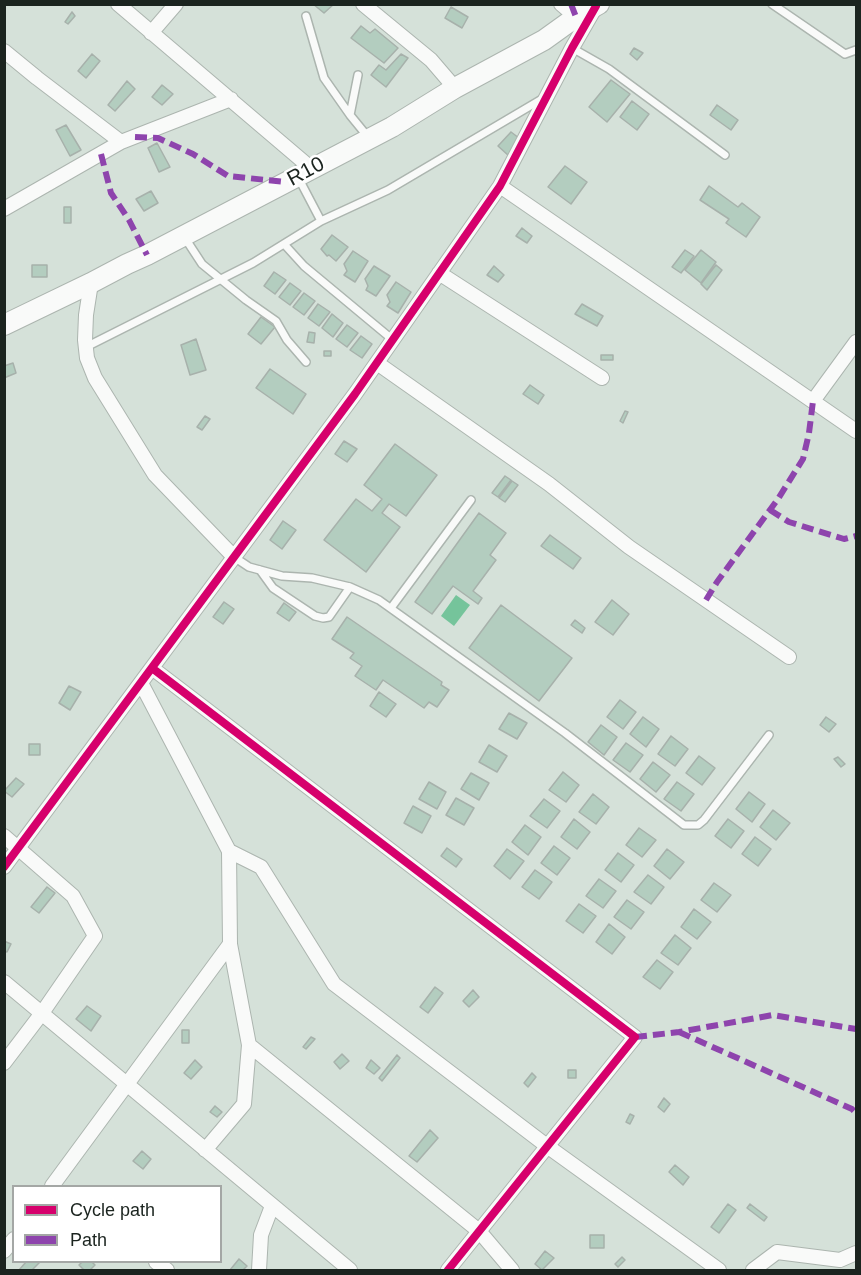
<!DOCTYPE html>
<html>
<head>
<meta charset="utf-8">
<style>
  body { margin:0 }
  #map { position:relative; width:861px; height:1275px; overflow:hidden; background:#d5e1d9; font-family:Helvetica,sans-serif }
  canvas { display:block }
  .frame { position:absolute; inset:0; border:6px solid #1b241f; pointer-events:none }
  .legend { position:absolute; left:12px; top:1185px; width:210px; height:78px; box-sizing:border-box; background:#fff; border:2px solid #a4a7a5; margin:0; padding:8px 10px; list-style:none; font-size:18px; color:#1b241f }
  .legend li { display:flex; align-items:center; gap:12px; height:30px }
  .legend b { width:30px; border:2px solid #a4a7a5 }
</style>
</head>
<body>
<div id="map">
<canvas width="861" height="1275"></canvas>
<div class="frame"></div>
<ul class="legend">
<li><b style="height:8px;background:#d6006c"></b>Cycle path</li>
<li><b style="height:8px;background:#8e44ad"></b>Path</li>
</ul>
</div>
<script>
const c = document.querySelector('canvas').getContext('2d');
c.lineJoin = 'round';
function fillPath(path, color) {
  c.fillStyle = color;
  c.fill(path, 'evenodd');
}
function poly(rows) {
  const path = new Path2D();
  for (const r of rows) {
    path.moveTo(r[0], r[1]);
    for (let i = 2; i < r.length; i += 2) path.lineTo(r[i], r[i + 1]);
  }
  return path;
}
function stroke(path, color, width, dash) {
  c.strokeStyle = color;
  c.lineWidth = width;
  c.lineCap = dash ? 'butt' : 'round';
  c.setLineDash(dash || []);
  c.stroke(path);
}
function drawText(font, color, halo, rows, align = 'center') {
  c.font = font + ' Helvetica,sans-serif';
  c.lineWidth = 5;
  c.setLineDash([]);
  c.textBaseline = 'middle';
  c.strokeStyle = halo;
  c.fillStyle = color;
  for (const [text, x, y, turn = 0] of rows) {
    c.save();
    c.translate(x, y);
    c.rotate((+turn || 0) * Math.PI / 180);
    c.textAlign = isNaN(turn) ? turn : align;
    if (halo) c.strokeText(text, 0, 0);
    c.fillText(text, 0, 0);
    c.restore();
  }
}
const water = poly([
  [456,595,470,605,454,626,441,616]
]);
const building = poly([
  [313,4,334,4,324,13,313,4],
  [451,7,468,17,462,28,445,18,451,7],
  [72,12,75,16,68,24,65,22,72,12],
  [361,26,370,33,375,29,398,48,384,63,351,38,361,26],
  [634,48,643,53,637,60,630,54,634,48],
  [92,54,100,61,86,78,78,71,92,54],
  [401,54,408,58,386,87,371,75,379,65,386,70,401,54],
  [611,80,630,94,607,122,589,107,611,80],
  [127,81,135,89,115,111,108,105,127,81],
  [162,85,173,94,162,105,152,97,162,85],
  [632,101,649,114,637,130,620,117,632,101],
  [717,105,738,120,731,130,710,115,717,105],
  [66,125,81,150,70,156,56,130,66,125],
  [511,132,523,141,509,156,498,146,511,132],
  [157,143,170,167,159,172,148,148,157,143],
  [565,166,587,182,571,204,548,187,565,166],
  [709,186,738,207,742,203,760,217,746,237,726,223,729,219,700,200,709,186],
  [151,191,158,203,144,211,136,199,151,191],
  [64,207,71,207,71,223,64,223,64,207],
  [522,228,532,236,527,243,516,236,522,228],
  [332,235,348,247,336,261,329,255,327,256,321,249,332,235],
  [685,250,694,256,681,273,672,267,685,250],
  [701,250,716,262,701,283,685,270,701,250],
  [353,251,368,261,355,282,344,275,347,271,344,264,353,251],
  [32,265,47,265,47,277,32,277,32,265],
  [716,265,722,270,707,290,701,284,716,265],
  [374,266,390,276,376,296,366,290,368,286,365,279,374,266],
  [494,266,504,275,498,282,487,275,494,266],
  [274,272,286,280,275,294,264,286,274,272],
  [396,282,411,292,398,313,387,306,390,302,387,295,396,282],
  [290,283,301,291,290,305,279,297,290,283],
  [304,293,315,301,304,315,293,307,304,293],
  [318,304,330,312,319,326,308,318,318,304],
  [582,304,603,316,597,326,575,314,582,304],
  [332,314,343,323,333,337,322,328,332,314],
  [261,317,275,327,261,344,248,334,261,317],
  [347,325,358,333,347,347,336,339,347,325],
  [309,332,315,333,314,343,307,342,309,332],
  [361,336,372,344,362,358,350,350,361,336],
  [196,339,206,370,190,375,181,345,196,339],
  [324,351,331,351,331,356,324,356,324,351],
  [601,355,613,355,613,360,601,360,601,355],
  [13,363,16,373,4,378,4,366,13,363],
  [270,369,306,394,293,414,256,388,270,369],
  [530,385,544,395,538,404,523,394,530,385],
  [625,411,628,412,623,423,620,421,625,411],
  [205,416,210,419,202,430,197,427,205,416],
  [344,441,357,449,347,462,335,454,344,441],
  [395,444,437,475,406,516,389,504,382,513,400,527,366,572,324,540,356,499,372,511,382,499,364,485,395,444],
  [505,476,511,480,498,497,492,493,505,476],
  [512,481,518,485,505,502,499,498,512,481],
  [479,513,506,533,490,555,496,560,473,591,482,598,478,604,453,586,432,614,415,602,479,513],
  [283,521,296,530,282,549,270,540,283,521],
  [550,535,581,558,573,569,541,546,550,535],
  [612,600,629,614,613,635,595,622,612,600],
  [224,602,234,609,223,624,213,617,224,602],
  [284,603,296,612,289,621,277,613,284,603],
  [501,605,572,658,539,701,469,648,501,605],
  [347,617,442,682,441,685,449,690,437,707,429,702,424,708,383,680,376,690,355,676,362,666,350,658,354,653,332,639,347,617],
  [575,620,585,628,582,633,571,625,575,620],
  [69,686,81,692,70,710,59,703,69,686],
  [379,692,396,704,386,717,370,706,379,692],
  [620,700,636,712,623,729,607,717,620,700],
  [509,713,527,723,517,739,499,729,509,713],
  [643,717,659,729,646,747,630,734,643,717],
  [826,717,836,724,829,732,820,725,826,717],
  [601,725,617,737,604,755,588,742,601,725],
  [671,736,688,749,675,766,658,754,671,736],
  [626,743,643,755,630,772,613,760,626,743],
  [29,744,40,744,40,755,29,755,29,744],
  [489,745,507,756,497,772,479,762,489,745],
  [699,756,715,768,702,785,686,773,699,756],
  [838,757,845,764,841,767,834,759,838,757],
  [653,762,670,775,656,792,640,779,653,762],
  [563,772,579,785,566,802,549,790,563,772],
  [471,773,489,783,479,800,461,789,471,773],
  [16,778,24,784,12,797,4,791,16,778],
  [429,782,446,792,437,809,419,799,429,782],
  [677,782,694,794,681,811,664,799,677,782],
  [749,792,765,804,752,822,736,809,749,792],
  [593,794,609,807,596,824,579,812,593,794],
  [456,798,474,808,464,825,446,815,456,798],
  [544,799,560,811,547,828,530,816,544,799],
  [413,806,431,816,422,833,404,823,413,806],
  [773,810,790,823,776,840,760,827,773,810],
  [574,819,590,832,577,849,561,837,574,819],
  [728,819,744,831,731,848,715,836,728,819],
  [525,825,541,837,528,855,512,842,525,825],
  [639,828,656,840,642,857,626,845,639,828],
  [755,837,771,849,758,866,742,854,755,837],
  [554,846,570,858,557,875,541,863,554,846],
  [447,848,462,859,456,867,441,856,447,848],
  [507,849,524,861,510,879,494,866,507,849],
  [667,849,684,862,670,879,654,866,667,849],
  [618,853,634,865,621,882,605,870,618,853],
  [535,870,552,882,539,899,522,887,535,870],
  [648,875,664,887,651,904,634,892,648,875],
  [599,879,616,891,603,908,586,896,599,879],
  [714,883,731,895,717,912,701,900,714,883],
  [47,887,55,893,39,913,31,907,47,887],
  [627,900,644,912,631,929,614,917,627,900],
  [579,904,596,916,583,933,566,921,579,904],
  [694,909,711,922,697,939,681,927,694,909],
  [609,924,625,937,612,954,596,942,609,924],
  [675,935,691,948,678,965,661,953,675,935],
  [4,941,11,944,7,952,4,951,4,941],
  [657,960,673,972,660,989,643,977,657,960],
  [435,987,443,993,428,1013,420,1007,435,987],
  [473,990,479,997,469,1007,463,1001,473,990],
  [87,1006,101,1016,91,1031,76,1019,87,1006],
  [182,1030,189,1030,189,1043,182,1043,182,1030],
  [311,1037,315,1039,306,1049,303,1047,311,1037],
  [342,1054,349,1061,340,1069,334,1062,342,1054],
  [397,1055,400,1058,382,1081,379,1078,397,1055],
  [195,1060,202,1067,191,1079,184,1073,195,1060],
  [371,1060,380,1068,374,1074,366,1068,371,1060],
  [568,1070,576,1070,576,1078,568,1078,568,1070],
  [532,1073,536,1077,528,1087,524,1083,532,1073],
  [664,1098,670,1104,664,1112,658,1107,664,1098],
  [215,1106,222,1112,217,1117,210,1112,215,1106],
  [630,1114,634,1116,630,1124,626,1122,630,1114],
  [430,1130,438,1138,417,1162,409,1156,430,1130],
  [142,1151,151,1159,143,1169,133,1161,142,1151],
  [675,1165,689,1177,683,1185,669,1172,675,1165],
  [728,1204,736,1210,719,1233,711,1227,728,1204],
  [750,1204,767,1217,764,1221,747,1208,750,1204],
  [590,1235,604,1235,604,1248,590,1248,590,1235],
  [545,1251,554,1258,542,1270,535,1264,545,1251],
  [622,1257,625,1260,618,1267,615,1264,622,1257],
  [239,1259,247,1266,243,1270,230,1270,239,1259],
  [26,1262,40,1262,32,1270,19,1270,26,1262],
  [82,1262,92,1262,95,1265,90,1270,84,1270,79,1265,82,1262]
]);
const lane = poly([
  [772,4,845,54,856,50],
  [306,16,324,78,350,115],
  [572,48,609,69,725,155],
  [358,75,350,115,368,137],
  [299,179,321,221],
  [185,238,202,264,246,300,276,321,287,340,306,362],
  [284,244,304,266,393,340],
  [86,347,253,263,321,221,388,190,542,99],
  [234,557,249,567,282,576,312,578,350,587,379,600,565,733,684,825,698,825,704,820,769,735],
  [260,570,273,588,315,616,323,618,329,617,350,587],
  [391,608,471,500]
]);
const street = poly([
  [118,4,312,169],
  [363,4,431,60,455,88],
  [561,4,576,17],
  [151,33,176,4],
  [4,51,37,78,121,142],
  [500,186,856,431],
  [4,209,121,142,231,99],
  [439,273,602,378],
  [91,283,86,315,85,340,87,358,95,378,155,475,234,557],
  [377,363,549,484,629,547,789,657],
  [813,401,856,342],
  [152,668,635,1037,448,1270],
  [4,836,73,896,95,936,42,1013,4,1063],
  [229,851,261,867,334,984,547,1146,719,1270],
  [4,867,355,394,500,186,572,48,595,8],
  [230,944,249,1045,479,1231,512,1270],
  [4,982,350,1270],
  [205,1150,244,1104,249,1045],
  [52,1186,230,944,229,851,141,683],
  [4,1251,14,1239],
  [156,1262,167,1270],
  [259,1270,261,1235,272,1206],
  [753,1270,777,1252,840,1260,856,1253]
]);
const secondary = poly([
  [4,325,91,283,127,264,147,255,392,127,455,88,544,40,576,17,599,4]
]);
const quiet = poly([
  [571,4,576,17],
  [135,137,158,138,193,154,228,176,286,182],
  [101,154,111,193,129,220,147,255],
  [770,510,789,522,844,539,856,536],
  [706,600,717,582,778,499,803,459,809,433,813,401],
  [679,1032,852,1109,856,1113],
  [635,1037,679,1032,773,1015,856,1029]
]);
const cycleway = poly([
  [152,668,635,1037,448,1270],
  [4,867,355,394,500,186,572,48,596,6]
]);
const streetNames = [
  ["R10",306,172,-28]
];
fillPath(water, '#75c49b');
fillPath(building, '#b3cdbf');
stroke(building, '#a7b1ab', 1.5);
stroke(lane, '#acb5af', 10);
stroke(street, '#acb5af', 16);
stroke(secondary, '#acb5af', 22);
stroke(lane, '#f9faf9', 7);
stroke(street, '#f9faf9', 14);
stroke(secondary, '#f9faf9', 20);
stroke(quiet, '#8e44ad', 6, [12, 6]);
stroke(cycleway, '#d6006c', 8);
drawText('21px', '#1b241f', '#fff', streetNames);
</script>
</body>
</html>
